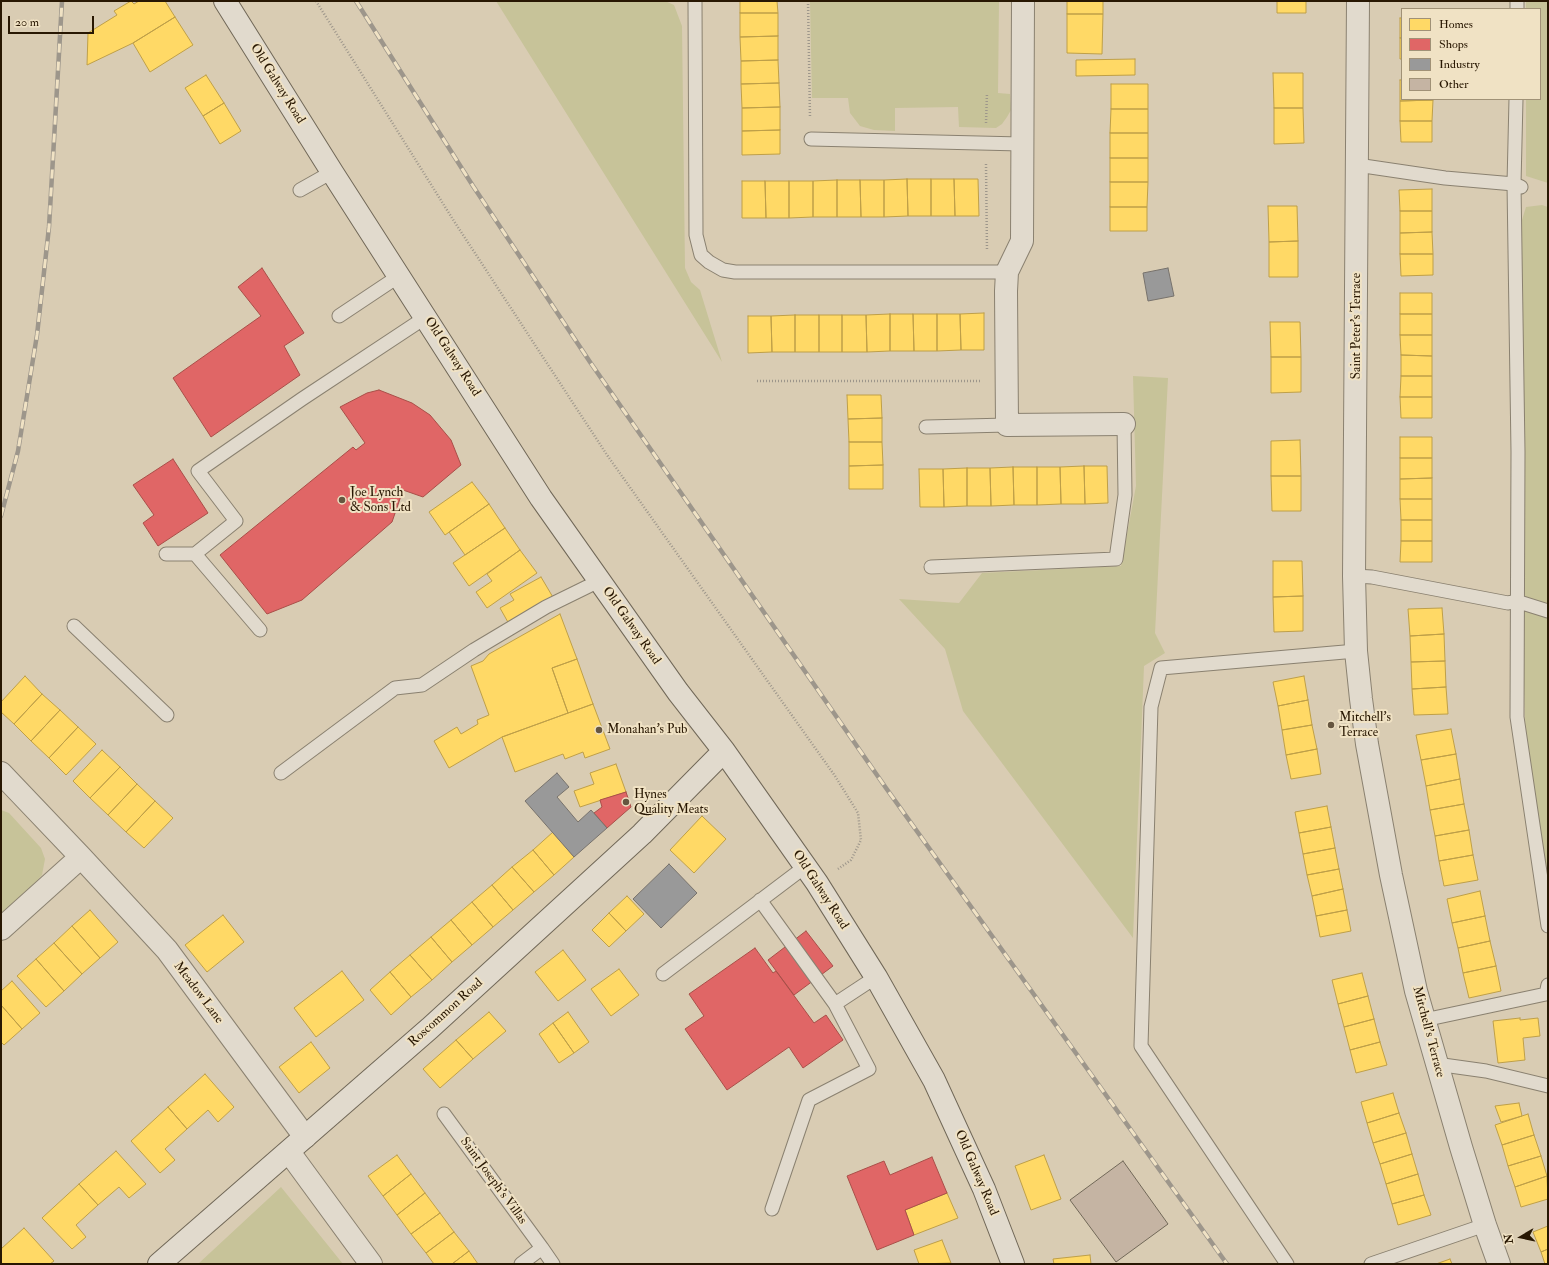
<!DOCTYPE html>
<html>
<head>
<meta charset="utf-8">
<style>
  body { margin:0 }
  #map { position:relative; width:1549px; height:1265px; overflow:hidden; background:#d9ccb3; font-family:"IM FELL Double Pica",serif }
  canvas { display:block }
  .frame { position:absolute; inset:0; border:2px solid #281702; pointer-events:none }
  .legend { position:absolute; left:1401px; top:8px; width:140px; height:92px; box-sizing:border-box; background:#f0e2c4; border:1px solid #a09176; margin:0; padding:5px 7px; list-style:none; font-size:12px; color:#281702 }
  .legend li { display:flex; align-items:center; gap:8px; height:20px }
  .legend b { width:20px; border:1px solid #a09176 }
  .north { position:absolute; left:1501px; top:1217px; width:40px; height:40px; -webkit-text-stroke:3px #f0e2c4; paint-order:stroke; rotate:261deg; font-size:11px; font-weight:700; line-height:16px; text-align:center; color:#281702 }
  .north::after { content:''; display:block; margin:auto; width:14px; height:18px; background:#281702; clip-path:polygon(50% 0,100% 100%,50% 72%,0 100%) }
  .scale { position:absolute; left:8px; top:16px; width:86px; height:18px; box-sizing:border-box; border:2px solid #281702; border-top:0; padding-left:5px; font-size:12px; line-height:14px; white-space:nowrap; color:#281702; -webkit-text-stroke:3px #f0e2c4; paint-order:stroke }
</style>
</head>
<body>
<div id="map">
<canvas width="1549" height="1265"></canvas>
<div class="frame"></div>
<ul class="legend">
<li><b style="height:11px;background:#ffd966"></b>Homes</li>
<li><b style="height:11px;background:#e06666"></b>Shops</li>
<li><b style="height:11px;background:#999"></b>Industry</li>
<li><b style="height:11px;background:#c5b4a3"></b>Other</li>
</ul>
<div class="north">N</div>
<div class="scale">20 m</div>
</div>
<script>
const c = document.querySelector('canvas').getContext('2d');
c.lineJoin = 'round';
function fillPath(path, color) {
  c.fillStyle = color;
  c.fill(path, 'evenodd');
}
function poly(rows) {
  const path = new Path2D();
  for (const r of rows) {
    path.moveTo(r[0], r[1]);
    for (let i = 2; i < r.length; i += 2) path.lineTo(r[i], r[i + 1]);
  }
  return path;
}
function stroke(path, color, width, dash) {
  c.strokeStyle = color;
  c.lineWidth = width;
  c.lineCap = dash ? 'butt' : 'round';
  c.setLineDash(dash || []);
  c.stroke(path);
}
function drawText(font, color, halo, rows, align = 'center') {
  c.font = font + ' "IM FELL Double Pica",serif';
  c.lineWidth = 4;
  c.setLineDash([]);
  c.textBaseline = 'middle';
  c.strokeStyle = halo;
  c.fillStyle = color;
  for (const [text, x, y, turn = 0] of rows) {
    c.save();
    c.translate(x, y);
    c.rotate((+turn || 0) * Math.PI / 180);
    c.textAlign = isNaN(turn) ? turn : align;
    if (halo) c.strokeText(text, 0, 0);
    c.fillText(text, 0, 0);
    c.restore();
  }
}
const green = poly([
  [496,1,665,1,674,5,682,26,685,268,691,282,700,290,722,362],
  [810,1,999,1,998,93,1010,94,1011,110,1007,117,1002,124,996,128,959,127,958,107,895,108,895,131,874,130,860,126,850,113,848,98,812,98],
  [1526,1,1548,1,1548,183,1526,176,1526,99,1540,99,1540,9,1526,9],
  [1542,205,1548,207,1548,900,1527,780,1522,623,1521,223,1526,207],
  [1133,376,1168,378,1155,633,1165,653,1144,666,1133,938,963,711,945,649,899,599,959,603,982,573,1121,566,1136,486],
  [1,810,9,813,41,848,45,859,42,875,33,885,1,915],
  [281,1187,343,1264,198,1264]
]);
const homes = poly([
  [131,1,134,4,139,1,165,1,175,17,133,43,87,65,88,33,117,15,114,11,131,1],
  [740,1,777,1,778,13,740,13,740,1],
  [1067,1,1103,1,1103,14,1067,14,1067,1],
  [1277,1,1306,1,1306,13,1277,13,1277,1],
  [740,13,778,13,778,36,740,37,740,13],
  [1067,14,1103,14,1102,54,1067,53,1067,14],
  [175,17,193,45,150,72,133,43,175,17],
  [1400,18,1402,18,1402,38,1400,38,1400,18],
  [778,36,778,60,741,61,740,37,778,36],
  [1400,38,1402,38,1402,59,1400,59,1400,38],
  [1135,59,1135,75,1076,76,1076,60,1135,59],
  [778,60,779,83,741,84,741,61,778,60],
  [1273,73,1303,73,1303,108,1274,108,1273,73],
  [206,75,224,103,203,116,185,88,206,75],
  [1400,80,1402,80,1402,99,1433,100,1400,101,1400,80],
  [779,83,780,107,742,108,741,84,779,83],
  [1111,84,1148,84,1148,109,1111,109,1111,84],
  [1433,100,1432,121,1400,121,1400,101,1433,100],
  [224,103,241,131,220,144,203,116,224,103],
  [780,107,780,130,742,131,742,108,780,107],
  [1274,108,1303,108,1304,143,1274,144,1274,108],
  [1111,109,1148,109,1148,133,1110,133,1111,109],
  [1400,121,1432,121,1432,142,1401,142,1400,121],
  [780,130,780,154,742,155,742,131,780,130],
  [1110,133,1148,133,1148,158,1110,158,1110,133],
  [1110,158,1148,158,1148,182,1110,182,1110,158],
  [907,179,908,216,884,217,884,180,907,179],
  [907,179,931,179,931,216,908,216,907,179],
  [931,179,954,179,955,216,931,216,931,179],
  [954,179,978,179,979,216,955,216,954,179],
  [837,180,837,217,813,217,813,181,837,180],
  [837,180,860,180,861,217,837,217,837,180],
  [860,180,884,180,884,217,861,217,860,180],
  [742,181,765,181,766,218,742,218,742,181],
  [765,181,789,181,789,218,766,218,765,181],
  [789,181,813,181,813,217,789,218,789,181],
  [1110,182,1148,182,1147,207,1110,207,1110,182],
  [1432,189,1432,211,1400,211,1399,190,1432,189],
  [1268,206,1297,206,1298,241,1269,242,1268,206],
  [1110,207,1147,207,1147,231,1110,231,1110,207],
  [1400,211,1432,211,1432,232,1400,233,1400,211],
  [1432,232,1433,254,1400,254,1400,233,1432,232],
  [1298,241,1298,277,1269,277,1269,242,1298,241],
  [1400,254,1433,254,1433,275,1401,276,1400,254],
  [1400,293,1432,293,1432,314,1400,314,1400,293],
  [984,313,984,350,961,350,960,314,984,313],
  [890,314,890,351,867,352,866,315,890,314],
  [890,314,913,314,914,351,890,351,890,314],
  [913,314,937,314,937,351,914,351,913,314],
  [937,314,960,314,961,350,937,351,937,314],
  [1400,314,1432,314,1432,335,1400,335,1400,314],
  [795,315,795,352,772,352,771,316,795,315],
  [795,315,819,315,819,352,795,352,795,315],
  [819,315,842,315,842,352,819,352,819,315],
  [842,315,866,315,867,352,842,352,842,315],
  [748,316,771,316,772,352,748,353,748,316],
  [1270,322,1300,322,1301,357,1271,357,1270,322],
  [1400,335,1432,335,1432,356,1401,355,1400,335],
  [1401,355,1432,356,1432,376,1401,376,1401,355],
  [1271,357,1301,357,1301,392,1271,393,1271,357],
  [1401,376,1432,376,1432,397,1400,397,1401,376],
  [847,395,881,395,882,418,848,419,847,395],
  [1400,397,1432,397,1432,418,1401,418,1400,397],
  [882,418,882,442,849,442,848,419,882,418],
  [1400,437,1432,437,1432,458,1400,458,1400,437],
  [1300,440,1301,476,1271,476,1271,441,1300,440],
  [849,442,882,442,883,465,849,466,849,442],
  [1400,458,1432,458,1432,478,1400,479,1400,458],
  [883,465,883,489,849,489,849,466,883,465],
  [1084,466,1107,466,1108,503,1085,504,1084,466],
  [1084,466,1085,504,1061,504,1060,467,1084,466],
  [1013,467,1037,467,1037,505,1014,505,1013,467],
  [1013,467,1014,505,991,506,990,468,1013,467],
  [1037,467,1060,467,1061,504,1037,505,1037,467],
  [967,468,990,468,991,506,967,506,967,468],
  [967,468,967,506,944,507,943,469,967,468],
  [919,469,943,469,944,507,920,507,919,469],
  [1271,476,1301,476,1301,511,1272,511,1271,476],
  [1432,478,1432,499,1400,499,1400,479,1432,478],
  [472,482,489,504,445,535,429,512,472,482],
  [1400,499,1432,499,1432,520,1401,520,1400,499],
  [489,504,505,528,465,555,449,532,489,504],
  [1401,520,1432,520,1432,541,1401,541,1401,520],
  [505,528,520,550,469,586,453,563,505,528],
  [1401,541,1432,541,1432,562,1400,562,1401,541],
  [520,550,537,573,487,608,476,592,492,581,487,574,520,550],
  [1273,561,1302,561,1303,596,1273,597,1273,561],
  [541,577,554,599,509,624,500,608,514,600,510,594,541,577],
  [1303,596,1303,631,1274,632,1273,597,1303,596],
  [1442,608,1444,634,1410,636,1408,609,1442,608],
  [560,614,577,659,552,668,568,713,502,737,449,768,434,741,457,727,461,734,478,724,477,720,489,715,471,666,483,661,489,654,560,614],
  [1444,634,1445,661,1411,662,1410,636,1444,634],
  [577,659,593,704,568,713,552,668,577,659],
  [1445,661,1446,687,1412,689,1411,662,1445,661],
  [25,676,42,694,14,724,1,712,1,702,25,676],
  [1304,676,1308,700,1278,706,1273,682,1304,676],
  [1446,687,1448,714,1414,715,1412,689,1446,687],
  [42,694,60,710,31,741,14,724,42,694],
  [1308,700,1312,725,1282,730,1278,706,1308,700],
  [593,704,610,749,585,758,583,752,565,759,563,754,515,772,502,737,593,704],
  [60,710,78,727,49,758,31,741,60,710],
  [1312,725,1317,749,1286,755,1282,730,1312,725],
  [78,727,96,744,66,775,49,758,78,727],
  [1451,729,1456,754,1421,760,1416,735,1451,729],
  [1317,749,1321,774,1291,779,1286,755,1317,749],
  [102,750,120,767,90,798,73,781,102,750],
  [1456,754,1460,779,1426,786,1421,760,1456,754],
  [616,764,626,792,580,807,574,791,594,784,590,773,616,764],
  [120,767,137,784,108,815,90,798,120,767],
  [1460,779,1464,804,1430,810,1426,786,1460,779],
  [137,784,155,801,126,832,108,815,137,784],
  [155,801,173,818,144,848,126,832,155,801],
  [1464,804,1469,830,1435,836,1430,810,1464,804],
  [1327,806,1331,827,1299,833,1295,812,1327,806],
  [702,816,726,839,694,873,670,850,702,816],
  [1331,827,1335,848,1303,854,1299,833,1331,827],
  [1469,830,1473,855,1439,861,1435,836,1469,830],
  [553,832,574,857,554,875,533,850,553,832],
  [1335,848,1339,869,1307,875,1303,854,1335,848],
  [533,850,554,875,534,892,512,867,533,850],
  [1473,855,1478,880,1444,886,1439,861,1473,855],
  [512,867,534,892,513,910,492,885,512,867],
  [1339,869,1343,889,1312,896,1307,875,1339,869],
  [492,885,513,910,493,927,472,902,492,885],
  [1343,889,1347,910,1316,916,1312,896,1343,889],
  [1480,891,1485,916,1452,923,1447,899,1480,891],
  [627,896,644,914,626,931,609,913,627,896],
  [472,902,493,927,472,945,451,920,472,902],
  [90,910,118,942,100,958,72,926,90,910],
  [1347,910,1351,931,1320,937,1316,916,1347,910],
  [609,913,626,931,609,947,592,930,609,913],
  [223,915,244,942,207,972,185,945,223,915],
  [1485,916,1490,941,1458,948,1452,923,1485,916],
  [451,920,472,945,452,962,431,937,451,920],
  [72,926,100,958,82,974,54,943,72,926],
  [431,937,452,962,432,980,410,955,431,937],
  [1490,941,1496,966,1463,973,1458,948,1490,941],
  [54,943,82,974,64,991,36,959,54,943],
  [563,950,586,980,558,1001,535,972,563,950],
  [410,955,432,980,411,997,390,972,410,955],
  [36,959,64,991,46,1007,17,976,36,959],
  [1496,966,1501,991,1469,998,1463,973,1496,966],
  [619,969,639,995,611,1016,591,989,619,969],
  [342,971,364,1000,316,1037,294,1008,342,971],
  [390,972,411,997,391,1015,370,990,390,972],
  [1362,973,1368,996,1338,1004,1332,980,1362,973],
  [12,981,40,1013,22,1029,1,1005,1,991,12,981],
  [1368,996,1374,1019,1344,1027,1338,1004,1368,996],
  [1,1005,22,1029,4,1045,1,1042,1,1005],
  [489,1012,506,1031,473,1059,456,1040,489,1012],
  [568,1012,589,1042,574,1053,553,1023,568,1012],
  [1520,1018,1520,1020,1538,1018,1540,1036,1523,1038,1525,1060,1498,1063,1493,1021,1520,1018],
  [1374,1019,1380,1042,1350,1050,1344,1027,1374,1019],
  [553,1023,574,1053,559,1063,539,1034,553,1023],
  [456,1040,473,1059,440,1088,423,1069,456,1040],
  [311,1042,330,1068,299,1093,279,1067,311,1042],
  [1380,1042,1387,1065,1356,1073,1350,1050,1380,1042],
  [205,1074,234,1107,218,1122,208,1110,187,1129,168,1107,205,1074],
  [1393,1093,1399,1113,1367,1123,1361,1102,1393,1093],
  [1519,1103,1522,1116,1501,1122,1495,1106,1519,1103],
  [168,1107,187,1129,165,1149,175,1160,160,1173,131,1141,168,1107],
  [1399,1113,1406,1133,1373,1143,1367,1123,1399,1113],
  [1528,1114,1534,1135,1502,1145,1495,1125,1528,1114],
  [1406,1133,1412,1154,1380,1164,1373,1143,1406,1133],
  [1534,1135,1541,1156,1508,1166,1502,1145,1534,1135],
  [116,1151,146,1184,129,1198,119,1187,98,1205,79,1184,116,1151],
  [1412,1154,1418,1174,1386,1184,1380,1164,1412,1154],
  [397,1155,411,1174,383,1196,368,1176,397,1155],
  [1044,1155,1061,1199,1031,1210,1015,1166,1044,1155],
  [1541,1156,1547,1176,1515,1187,1508,1166,1541,1156],
  [411,1174,425,1193,397,1215,383,1196,411,1174],
  [1418,1174,1424,1195,1392,1204,1386,1184,1418,1174],
  [1547,1176,1548,1199,1521,1207,1515,1187,1547,1176],
  [79,1184,98,1205,76,1225,86,1237,72,1249,42,1218,79,1184],
  [425,1193,440,1213,411,1234,397,1215,425,1193],
  [947,1193,958,1218,914,1235,905,1210,947,1193],
  [1424,1195,1431,1215,1398,1225,1392,1204,1424,1195],
  [440,1213,454,1232,426,1253,411,1234,440,1213],
  [1548,1226,1548,1249,1541,1252,1533,1232,1548,1226],
  [24,1228,54,1261,50,1264,1,1264,1,1249,24,1228],
  [454,1232,469,1251,452,1264,434,1264,426,1253,454,1232],
  [942,1240,951,1263,919,1264,914,1250,942,1240],
  [1548,1249,1548,1264,1545,1264,1541,1252,1548,1249],
  [469,1251,478,1264,452,1264,469,1251],
  [1090,1255,1091,1264,1054,1264,1053,1259,1090,1255],
  [1450,1259,1452,1264,1436,1264,1450,1259]
]);
const shops = poly([
  [262,268,304,333,284,346,300,375,211,437,173,378,261,316,238,287,262,268],
  [379,390,412,403,430,415,451,440,461,465,423,497,403,490,392,522,302,600,267,614,220,555,353,447,356,450,365,443,340,407,367,393,379,390],
  [173,459,208,513,158,546,143,523,154,515,133,485,173,459],
  [626,792,631,807,607,828,594,813,602,807,600,800,626,792],
  [806,931,833,966,794,995,768,960,806,931],
  [755,948,773,973,776,971,814,1023,826,1015,843,1040,803,1068,789,1047,727,1090,685,1029,704,1016,689,994,755,948],
  [932,1157,947,1193,905,1210,914,1235,877,1250,847,1176,884,1161,890,1175,932,1157]
]);
const industry = poly([
  [1168,268,1174,296,1148,301,1143,273,1168,268],
  [557,773,569,787,557,797,578,822,591,810,607,828,574,857,525,801,557,773],
  [669,864,697,893,661,928,633,899,669,864]
]);
const building = poly([
  [1123,1161,1168,1224,1116,1262,1070,1200,1123,1161]
]);
const path = poly([
  [316,1,452,218,607,455,835,776,858,813,861,840,851,860,838,869],
  [808,1,810,118],
  [986,123,987,93],
  [986,164,987,251],
  [757,381,981,381]
]);
const lane = poly([
  [695,1,696,235,701,255,709,262,723,270,735,272,1007,272],
  [1517,9,1517,1],
  [1516,99,1514,184,1518,452,1517,717,1548,926],
  [811,139,1021,144],
  [1357,165,1445,178,1514,184,1521,187],
  [300,190,332,172],
  [339,316,399,276],
  [926,427,1007,425],
  [166,554,195,554,236,521,198,471,302,399,426,317],
  [195,554,260,630],
  [931,567,1116,559,1125,495,1124,424],
  [1354,576,1372,577,1508,603,1516,601,1548,611],
  [74,626,167,715],
  [281,773,395,688,422,685,474,650,546,607,599,581],
  [760,900,835,1004,869,1069,809,1100,772,1209],
  [663,974,806,866],
  [835,1004,876,977],
  [1424,1020,1546,994,1548,985],
  [1436,1064,1486,1071,1548,1086],
  [444,1114,542,1248],
  [521,1264,542,1248,553,1264],
  [1287,1264,1141,1046,1151,707,1161,668,1356,651],
  [1371,1264,1485,1225]
]);
const street = poly([
  [1023,1,1022,241,1007,272,1006,291,1007,425,1124,424],
  [1358,1,1354,576,1356,651,1361,699,1367,744,1391,875,1416,991,1461,1147,1485,1225,1499,1264],
  [1,773,81,857,167,950,305,1137],
  [1,929,81,857],
  [289,1152,371,1264]
]);
const secondary = poly([
  [225,1,332,172,541,498,678,692,724,751,817,883,876,977,934,1080,984,1189,1013,1264],
  [159,1264,430,1028,642,834,724,751]
]);
const rail = poly([
  [356,1,473,186,590,362,886,788,1227,1264],
  [1,516,18,451,37,335,49,227,62,1]
]);
const markers = [
  [342,500,4,"#665640"],
  [1331,725,4,"#665640"],
  [599,730,4,"#665640"],
  [626,802,4,"#665640"]
];
const streetNames = [
  ["Old Galway Road",277,84,58],
  ["Saint Peter's Terrace",1357,326,-90],
  ["Old Galway Road",452,357,57],
  ["Old Galway Road",631,626,55],
  ["Old Galway Road",820,890,57],
  ["Meadow Lane",198,993,53],
  ["Roscommon Road",446,1013,-42],
  ["Mitchell's Terrace",1428,1032,75],
  ["Old Galway Road",976,1173,67],
  ["Saint Joseph's Villas",493,1181,54]
];
const poiNames = [
  ["Joe Lynch",350,493],
  ["& Sons Ltd",350,508],
  ["Mitchell's",1339,718],
  ["Terrace",1339,733],
  ["Monahan's Pub",607,730],
  ["Hynes",634,795],
  ["Quality Meats",634,810]
];
fillPath(green, '#c7c399');
fillPath(homes, '#ffd966');
stroke(homes, '#be9f48', 1);
fillPath(shops, '#e06666');
stroke(shops, '#a94e48', 1);
fillPath(industry, '#999');
stroke(industry, '#77726c', 1);
fillPath(building, '#c5b4a3');
stroke(building, '#716858', 1);
stroke(lane, '#8a8170', 15);
stroke(street, '#8a8170', 24);
stroke(secondary, '#716858', 24);
stroke(path, '#9d968b', 2.5, [1, 2]);
stroke(lane, '#e1dacd', 13);
stroke(street, '#e1dacd', 22);
stroke(secondary, '#e1dacd', 22);
stroke(rail, '#9d968b', 4.5);
stroke(rail, '#f0e2c4', 3, [9]);
for (const [x, y, r, color] of markers) {
  const dot = new Path2D();
  dot.arc(x, y, r, 0, 2 * Math.PI);
  c.fillStyle = color;
  c.fill(dot);
  stroke(dot, '#f0e2c4', 1.5);
}
drawText('13px', '#281702', '#f0e2c4', streetNames);
drawText('13px', '#281702', '#f0e2c4', poiNames, 'left');
</script>
</body>
</html>
